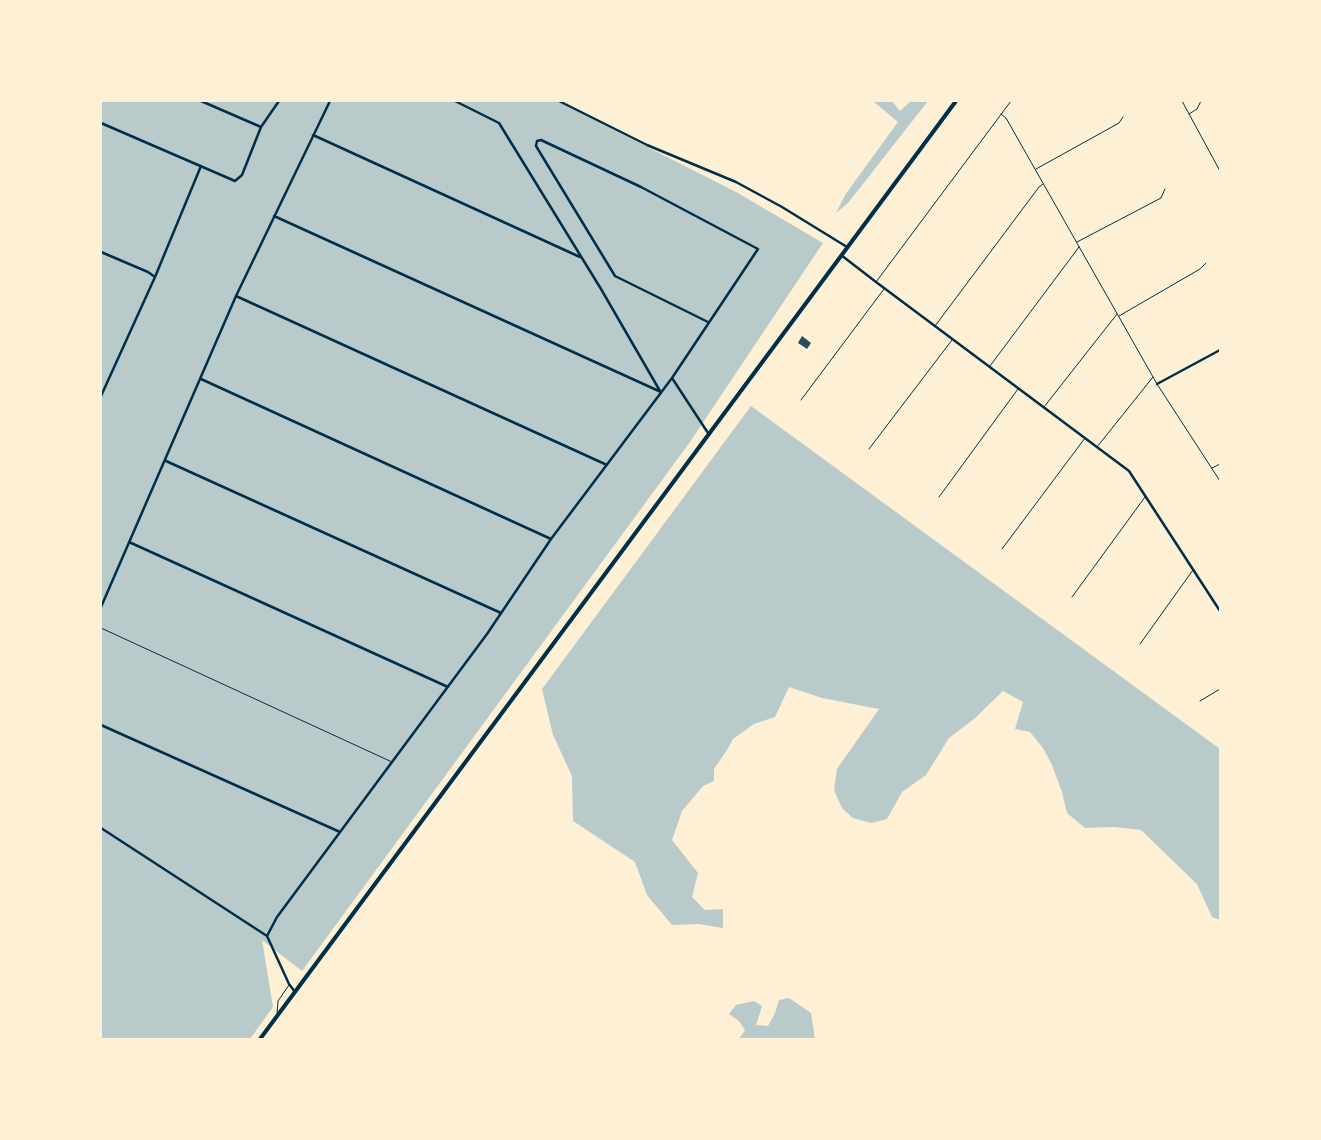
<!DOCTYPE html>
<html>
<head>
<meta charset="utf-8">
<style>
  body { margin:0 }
  #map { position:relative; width:1321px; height:1140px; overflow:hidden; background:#fdf0d5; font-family:Lora,serif }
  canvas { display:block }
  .frame { position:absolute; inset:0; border:102px solid #fdf0d5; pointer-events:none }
</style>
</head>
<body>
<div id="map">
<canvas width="1321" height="1140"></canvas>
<div class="frame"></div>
</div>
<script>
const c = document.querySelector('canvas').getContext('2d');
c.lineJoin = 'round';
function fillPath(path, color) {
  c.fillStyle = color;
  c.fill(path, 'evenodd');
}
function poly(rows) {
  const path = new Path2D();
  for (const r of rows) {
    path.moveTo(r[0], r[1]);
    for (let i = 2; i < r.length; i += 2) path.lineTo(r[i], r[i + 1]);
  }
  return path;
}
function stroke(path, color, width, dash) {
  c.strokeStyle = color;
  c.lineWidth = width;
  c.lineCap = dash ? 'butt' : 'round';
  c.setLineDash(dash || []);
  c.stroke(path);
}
const green = poly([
  [101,101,557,101,736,192,823,243,690,442,302,971,262,940,273,1007,250,1039,101,1039],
  [873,101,892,101,900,111,911,101,928,101,848,203,836,213,845,195,898,122],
  [751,406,1220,749,1220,920,1212,917,1197,884,1141,830,1115,827,1085,828,1067,813,1062,792,1052,765,1043,748,1030,732,1015,729,1023,702,1003,691,974,719,949,738,926,775,902,792,887,819,871,823,853,818,842,808,834,790,837,769,879,709,822,698,789,687,775,717,754,724,733,739,727,750,714,769,714,781,703,786,682,811,672,840,698,873,692,897,705,910,723,909,723,928,698,924,672,925,647,895,635,862,573,821,572,776,553,735,542,689],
  [789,998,811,1013,815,1039,739,1039,745,1030,739,1021,729,1014,736,1005,754,1001,762,1006,756,1025,768,1026,775,1013,779,1000]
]);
const building = poly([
  [802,336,811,343,807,349,798,343]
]);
const service = poly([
  [1182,101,1220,171],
  [1001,114,1006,118,1157,384,1220,481],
  [1189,114,1197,109,1201,101],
  [1036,169,1119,123,1123,117],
  [1077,242,1161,198,1165,189],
  [876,282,1011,101],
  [1119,316,1200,269,1206,263],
  [935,326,1039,187,1043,184],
  [990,366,1079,247],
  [801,400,884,289],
  [1044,407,1117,314],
  [1097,447,1153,377],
  [869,449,952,340],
  [1212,468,1220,464],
  [939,497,1018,389],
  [1002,549,1085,438],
  [1072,597,1145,497],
  [101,628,392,762],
  [1140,644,1193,570],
  [1200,701,1220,689],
  [277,1015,278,1001,289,985]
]);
const minor = poly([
  [201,101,261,127],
  [455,101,499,123,601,289,660,391],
  [559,101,647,145,736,182,782,207,847,247],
  [101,123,235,181,242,175,261,127,279,101],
  [313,135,580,257],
  [274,216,661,392],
  [101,252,148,272,155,277],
  [841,255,876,282,1129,471,1220,611],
  [236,296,607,465],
  [672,378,708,433],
  [201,379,551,539],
  [1157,384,1220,350],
  [101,396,155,277,201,166],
  [166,461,501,613],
  [129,542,448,687],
  [101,607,236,296,330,101],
  [101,725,340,832],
  [101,828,267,936,289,984,295,992],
  [267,936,277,917,487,634,551,539,672,378,758,249,641,187,541,140,537,141,536,146,615,276,708,322]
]);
const secondary = poly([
  [260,1039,956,101]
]);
fillPath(green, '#b9caca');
fillPath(building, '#264d5e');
stroke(service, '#003049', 1);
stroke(minor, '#003049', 2.5);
stroke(secondary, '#003049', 4);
</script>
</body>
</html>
